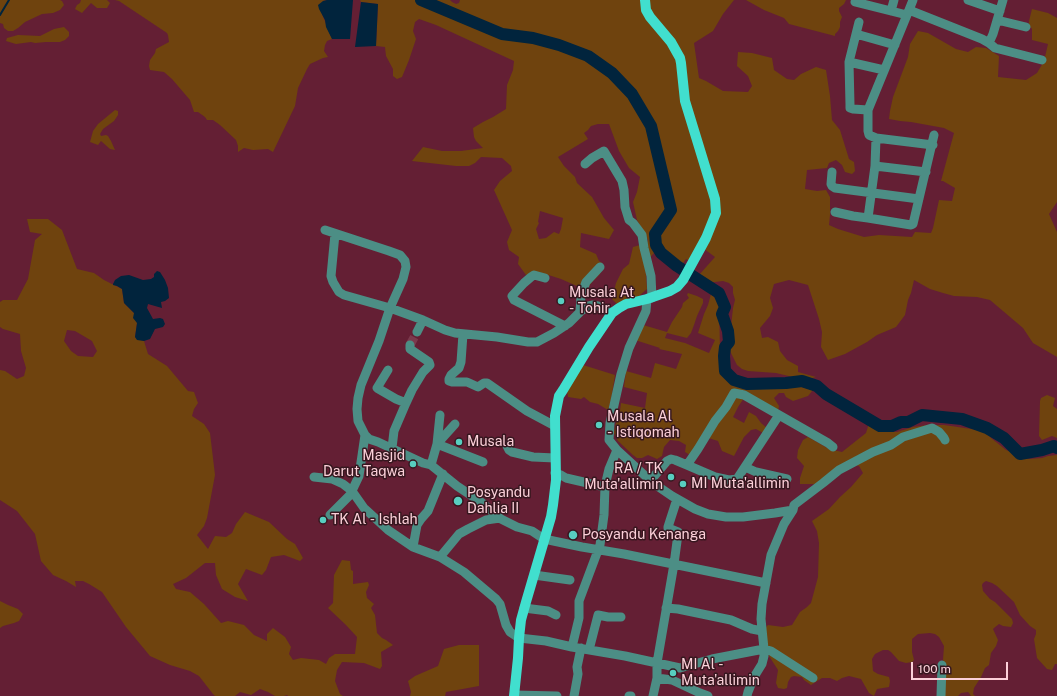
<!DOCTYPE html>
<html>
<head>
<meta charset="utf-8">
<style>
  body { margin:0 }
  #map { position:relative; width:1057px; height:696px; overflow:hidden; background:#641f34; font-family:"Public Sans",sans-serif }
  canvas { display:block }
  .scale { position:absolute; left:911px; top:662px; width:97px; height:18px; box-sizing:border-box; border:2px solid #fcd0d9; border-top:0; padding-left:5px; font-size:12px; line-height:14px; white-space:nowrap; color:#fcd0d9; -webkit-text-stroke:3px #36171f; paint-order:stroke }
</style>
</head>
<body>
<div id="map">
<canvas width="1057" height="696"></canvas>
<div class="scale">100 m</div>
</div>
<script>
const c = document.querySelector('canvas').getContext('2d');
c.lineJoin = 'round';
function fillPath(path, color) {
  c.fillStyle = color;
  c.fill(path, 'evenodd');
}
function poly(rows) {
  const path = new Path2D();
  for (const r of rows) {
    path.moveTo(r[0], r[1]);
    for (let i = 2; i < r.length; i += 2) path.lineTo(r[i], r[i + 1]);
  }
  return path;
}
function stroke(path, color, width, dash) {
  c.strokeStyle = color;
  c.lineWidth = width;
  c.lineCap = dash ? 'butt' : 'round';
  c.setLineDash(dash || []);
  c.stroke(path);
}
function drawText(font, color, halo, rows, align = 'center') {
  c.font = font + ' "Public Sans",sans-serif';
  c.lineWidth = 3;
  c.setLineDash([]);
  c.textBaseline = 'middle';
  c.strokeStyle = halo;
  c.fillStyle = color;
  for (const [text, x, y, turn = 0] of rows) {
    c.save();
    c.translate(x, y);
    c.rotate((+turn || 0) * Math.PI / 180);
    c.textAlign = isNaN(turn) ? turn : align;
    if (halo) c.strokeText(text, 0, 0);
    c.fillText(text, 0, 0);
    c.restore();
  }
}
const green = poly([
  [0,0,60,0,62,1,64,5,60,10,53,13,42,14,25,22,18,28,13,31,8,31,4,28,3,24,0,23],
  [81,0,107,0,110,3,107,8,97,8,91,3,82,13,75,9,77,5,80,3],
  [115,0,327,0,323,1,322,14,332,39,327,41,325,45,324,51,328,57,323,58,310,64,307,69,298,88,295,106,273,152,268,149,253,150,244,148,238,152,238,146,236,140,220,125,213,120,207,120,205,117,198,112,194,112,190,100,172,79,164,72,150,70,149,66,150,60,155,53,156,49,169,42,168,35,167,33,119,1],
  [360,0,450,0,452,2,456,4,459,3,460,0,734,0,723,14,713,31,694,43,699,78,706,81,723,91,748,92,752,86,748,76,737,66,738,52,752,53,772,58,774,70,787,79,794,80,801,74,816,67,826,70,830,96,832,120,840,130,849,159,854,162,855,171,852,174,845,172,842,165,836,160,829,163,827,168,807,170,805,189,817,191,826,190,830,197,830,215,829,225,838,229,864,237,879,235,912,237,915,232,931,233,933,228,939,200,952,201,955,188,943,181,941,181,954,133,944,128,911,122,900,121,889,119,890,111,893,97,908,57,910,44,918,31,928,33,956,49,968,52,976,47,986,48,999,56,998,77,1026,80,1037,73,1044,61,1048,44,1032,40,1032,29,1029,25,1029,21,1032,9,1048,13,1057,18,1057,202,1049,214,1057,232,1057,357,1033,343,1023,328,990,300,977,297,954,296,943,293,930,289,914,280,911,293,908,300,905,315,896,327,877,335,867,342,845,354,828,360,821,347,822,332,819,319,808,285,789,280,774,284,770,298,773,308,770,316,760,328,762,338,768,337,778,342,780,351,787,360,798,366,798,372,816,377,809,379,797,378,776,373,748,371,742,369,737,365,730,351,731,327,733,308,735,300,733,293,733,287,729,283,723,281,707,283,699,275,715,257,703,248,692,262,686,259,677,272,666,262,654,253,645,263,647,289,639,296,618,305,612,299,616,283,623,269,629,264,633,247,647,243,648,240,637,220,633,202,637,192,640,177,629,168,619,151,609,124,598,124,591,126,588,130,584,133,588,139,558,157,564,166,575,177,577,183,592,197,604,218,614,230,609,239,581,233,580,247,596,254,599,261,602,263,600,274,593,281,586,290,561,279,539,272,526,275,518,264,519,257,509,250,507,242,512,230,494,190,500,181,512,171,511,166,502,158,481,157,475,163,469,166,456,166,412,161,423,147,442,151,461,151,483,148,476,141,474,137,473,128,483,122,493,117,506,109,507,85,513,70,514,61,436,25,419,19,415,22,413,31,416,39,409,60,402,77,397,79,393,76,393,69,386,56,385,47,376,46,378,4,361,2],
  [540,211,563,218,561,229,559,234,554,232,546,238,539,239,536,229,539,223,538,222],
  [746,0,846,0,844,4,839,8,839,11,842,17,840,22,840,27,838,31,835,34,835,36,789,24,784,18,764,10],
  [64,27,69,32,69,36,65,40,60,42,46,42,35,43,31,42,16,44,6,41,7,38,18,35,40,36,54,29],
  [115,110,118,111,118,115,114,121,103,129,100,134,101,136,106,135,108,136,111,141,115,150,110,149,101,141,98,145,90,142,93,131,98,124],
  [27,219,48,219,62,230,77,269,94,273,104,280,122,289,124,303,134,313,137,323,135,337,137,339,144,341,148,354,167,366,188,391,194,392,198,403,194,409,192,416,204,424,210,433,215,475,207,518,204,526,197,535,208,549,215,536,226,537,232,533,236,524,245,512,269,522,287,539,295,544,303,558,300,561,284,555,271,557,266,570,262,575,246,569,238,584,248,601,235,597,222,589,216,575,215,563,205,563,186,578,173,584,176,589,190,592,204,604,221,623,228,621,244,625,254,635,267,641,267,634,273,628,285,637,291,647,289,654,293,660,301,658,319,660,326,664,329,658,335,654,355,654,357,637,346,625,328,608,333,603,334,575,342,560,350,561,351,570,353,571,353,584,368,582,369,585,366,592,367,598,374,604,371,608,375,615,377,633,382,638,386,640,393,645,381,652,382,666,380,669,364,663,342,662,337,670,335,681,340,694,343,696,288,696,287,695,284,696,275,696,268,692,260,689,251,695,240,692,235,696,215,696,213,694,199,676,190,671,170,665,150,656,126,627,102,592,89,584,83,581,75,581,76,587,66,581,53,575,41,561,35,534,17,511,0,500,0,370,5,371,17,379,24,376,26,368,21,351,20,334,3,329,0,327,0,302,3,300,17,300,28,279,35,240,42,234,30,232],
  [67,330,75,331,92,341,97,351,93,357,78,356,71,351,64,341],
  [688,293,697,296,703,299,703,303,697,316,694,325,691,333,687,338,667,333,665,338,685,343,709,353,715,340,698,333,704,314,708,305,711,294,719,302,720,351,724,376,728,379,744,389,766,388,784,386,798,386,813,390,808,396,793,401,786,397,784,393,779,393,774,398,779,406,778,411,744,398,738,407,733,417,744,423,749,412,756,416,761,423,767,428,763,433,756,429,751,430,744,437,734,456,722,451,718,441,702,436,690,455,685,452,686,445,679,441,670,440,664,447,662,456,657,459,648,455,642,458,637,458,633,455,618,441,614,433,616,423,620,411,621,403,645,408,647,393,624,387,626,371,651,378,655,363,676,369,682,354,659,349,660,348,635,340,643,325,667,332,672,322,682,307,683,303,689,298,687,295],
  [583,365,615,375,611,400,608,410,598,404,590,402,584,397,581,399,568,397,567,390],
  [1047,395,1055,398,1053,406,1057,409,1057,438,1052,436,1042,440,1039,436,1040,401,1041,398],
  [869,423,879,429,888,432,897,432,913,427,928,425,944,425,985,431,991,438,1006,450,1029,459,1042,458,1048,456,1057,455,1057,664,1055,664,1052,670,1047,669,1037,658,1034,639,1036,634,1036,630,1030,626,1020,615,1014,602,997,586,992,583,986,581,983,583,982,585,983,591,990,599,995,602,1012,619,1013,623,1011,627,1003,626,999,624,994,628,993,629,998,640,996,646,991,653,989,665,985,668,981,677,974,688,973,694,975,696,971,696,969,693,968,692,961,693,958,696,939,696,945,669,943,660,944,646,939,637,935,634,930,633,918,634,912,639,912,652,914,660,912,662,906,663,899,661,891,652,888,650,883,650,875,654,872,659,873,671,878,674,889,677,890,681,889,687,877,689,874,696,869,693,861,679,849,676,842,678,837,681,830,678,822,678,811,685,804,680,802,677,794,676,791,677,788,682,787,688,784,689,778,688,776,683,778,670,769,656,765,628,768,625,783,627,792,625,800,612,807,607,811,603,818,577,819,543,817,531,812,521,829,509,840,497,851,487,863,473,859,466,848,463,817,484,800,484,800,478,804,466,797,458,798,450,803,440,808,437,829,449,842,452,866,433],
  [0,601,8,605,18,609,23,614,19,621,14,623,3,626,0,628],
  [459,645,479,645,479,686,446,692,445,696,410,696,411,692,408,681,415,676,438,666,444,649]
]);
const water = poly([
  [327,0,353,0,350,39,332,39,326,27,325,20,319,9,318,5,323,1],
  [361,2,378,4,376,46,355,47],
  [157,271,160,272,165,280,168,288,169,298,165,301,161,302,162,308,148,304,147,308,153,319,160,318,163,319,165,324,163,327,155,329,150,339,144,341,137,340,135,337,137,323,133,318,134,313,124,303,122,289,117,286,113,285,113,284,115,280,121,276,129,275,143,280,151,279,154,277,154,274]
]);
const stream = poly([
  [0,15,9,0]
]);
const river = poly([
  [421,0,502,34,533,38,559,45,588,56,612,73,632,94,651,126,671,210,655,234,656,245,661,253,677,266,719,293,725,307,722,314,728,331,729,342,725,347,724,356,725,371,734,380,747,384,786,383,802,381,817,386,826,394,880,426,892,426,901,422,908,422,922,415,962,419,987,428,1004,438,1020,454,1042,450,1054,446,1057,448]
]);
const minorTunnel = poly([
  [410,345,417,332]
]);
const minor = poly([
  [913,0,909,10,982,39,989,43,993,34,1003,0],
  [968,0,1000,11],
  [855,2,907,15],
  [909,10,868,110,868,131,869,135,876,138,933,145],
  [891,11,894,0],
  [997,20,1026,27],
  [859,22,849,62,850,105,850,108,853,109,868,110],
  [856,34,895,45],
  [989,43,995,48,1042,60],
  [849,62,884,70],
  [876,138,875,166,868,218,911,225,913,224,934,135],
  [585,164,592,158,604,151,622,181,624,190,625,207,629,220,633,223,642,235,644,248,651,276,652,298],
  [875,166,926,172],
  [832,172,831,184,832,186,835,188,919,199],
  [835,212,853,216,868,218],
  [325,230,389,251,400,255,405,261,406,267,403,279,390,308,379,341,361,385,358,398,357,409,358,421,365,435,369,439,378,442,423,463,431,465,457,486,481,502,501,519,517,527,532,531,544,539,582,547,624,554,766,583],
  [335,234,331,276,333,282,339,292,344,295,390,308,423,320,417,332],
  [545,278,534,275,531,277,524,283,512,296,514,300,565,326],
  [647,299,646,311,629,348,621,374,610,423,609,440,617,450,653,483,672,496,695,509,708,514,726,517,743,517,775,513,793,510],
  [580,312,581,296,586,282,600,267],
  [423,320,445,330,455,333,497,337,528,342,537,342,554,333,569,323,580,312,588,306,592,305,598,306,612,313],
  [463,334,461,362,459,368,451,375,449,379,449,381,452,382,467,382,478,387,484,383,487,383,527,411,555,426],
  [388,370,377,388,396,399,406,403,412,390,423,372,430,365,429,362,410,349,410,345],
  [779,415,828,443,833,447],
  [455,424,437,444,483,462],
  [507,446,509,450,512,452,533,457,555,458],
  [392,448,394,431,406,403],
  [431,465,437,444,440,415],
  [745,467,756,472,787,479],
  [555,473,561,475,566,478,605,487],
  [314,477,332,479,343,484,352,491,364,508,388,530,413,547,440,557,464,572,496,599,500,604,506,625,510,632,519,638,546,641,572,647,625,656,680,668,712,659,764,649,771,651,813,678],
  [650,481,667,461,671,459,675,460,687,465,715,477,729,480,737,479,779,415,744,395,734,393,726,407,715,421,698,449,687,465],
  [330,515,350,495,359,476,365,435],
  [413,547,417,525,421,519,428,511,443,474],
  [440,557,459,534,468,529,486,520,500,518],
  [534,575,570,580],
  [524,608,548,611,556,615],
  [666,608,678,609,731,620,752,629,762,631],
  [572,647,579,618,579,601,600,545,604,515,605,486,609,469,617,450],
  [589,650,598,615,608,617,621,617],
  [657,678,672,680,700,693,708,696],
  [514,695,557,696],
  [574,696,578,674,577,667,581,648],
  [629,696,631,696],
  [653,696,657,678,657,663,674,564,678,534,678,532,668,528,668,527,677,499],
  [747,696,748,692,754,677,762,664,764,656,764,649,761,619,762,604,771,555,784,524,793,510,794,505,823,483,839,470,873,452,891,445,903,437,932,428,939,432,944,438,945,440],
  [941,696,942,665]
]);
const major = poly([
  [514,696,518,658,519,638,521,620,526,602,551,517,553,505,556,480,555,416,559,396,563,390,589,347,612,313,619,308,626,304,647,299,670,291,677,287,683,280,706,238,716,213,715,199,685,101,681,63,680,58,671,42,650,17,646,10,645,0]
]);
const markers = [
  [561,301,4,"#58cec0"],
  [599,425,4,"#58cec0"],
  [459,442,4,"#58cec0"],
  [413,464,4,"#58cec0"],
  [671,477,4,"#58cec0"],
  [683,484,4,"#58cec0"],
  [458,501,5,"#58cec0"],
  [323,520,4,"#58cec0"],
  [573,535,5,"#58cec0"],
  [673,673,4,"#58cec0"]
];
const poiNames = [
  ["Musala At",569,293],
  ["- Tohir",569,309],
  ["Musala Al",607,417],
  ["- Istiqomah",607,433],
  ["Musala",467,442],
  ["Masjid",405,456,"right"],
  ["Darut Taqwa",405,472,"right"],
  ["RA / TK",663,469,"right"],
  ["Muta'allimin",663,485,"right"],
  ["MI Muta'allimin",691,484],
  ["Posyandu",467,493],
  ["Dahlia II",467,509],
  ["TK Al - Ishlah",331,520],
  ["Posyandu Kenanga",582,535],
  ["MI Al -",681,665],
  ["Muta'allimin",681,681]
];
fillPath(green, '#6f430e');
fillPath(water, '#01243d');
stroke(stream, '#01243d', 2);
stroke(river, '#01243d', 12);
stroke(minorTunnel, '#7b3a4d', 9, [9, 4.5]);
stroke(minor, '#4c8e85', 9);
stroke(major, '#41dfce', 10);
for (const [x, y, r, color] of markers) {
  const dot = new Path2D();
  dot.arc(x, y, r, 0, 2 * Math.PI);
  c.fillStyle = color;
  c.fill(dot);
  stroke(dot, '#36171f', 1.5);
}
drawText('14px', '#fcd0d9', '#36171f', poiNames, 'left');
</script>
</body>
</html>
